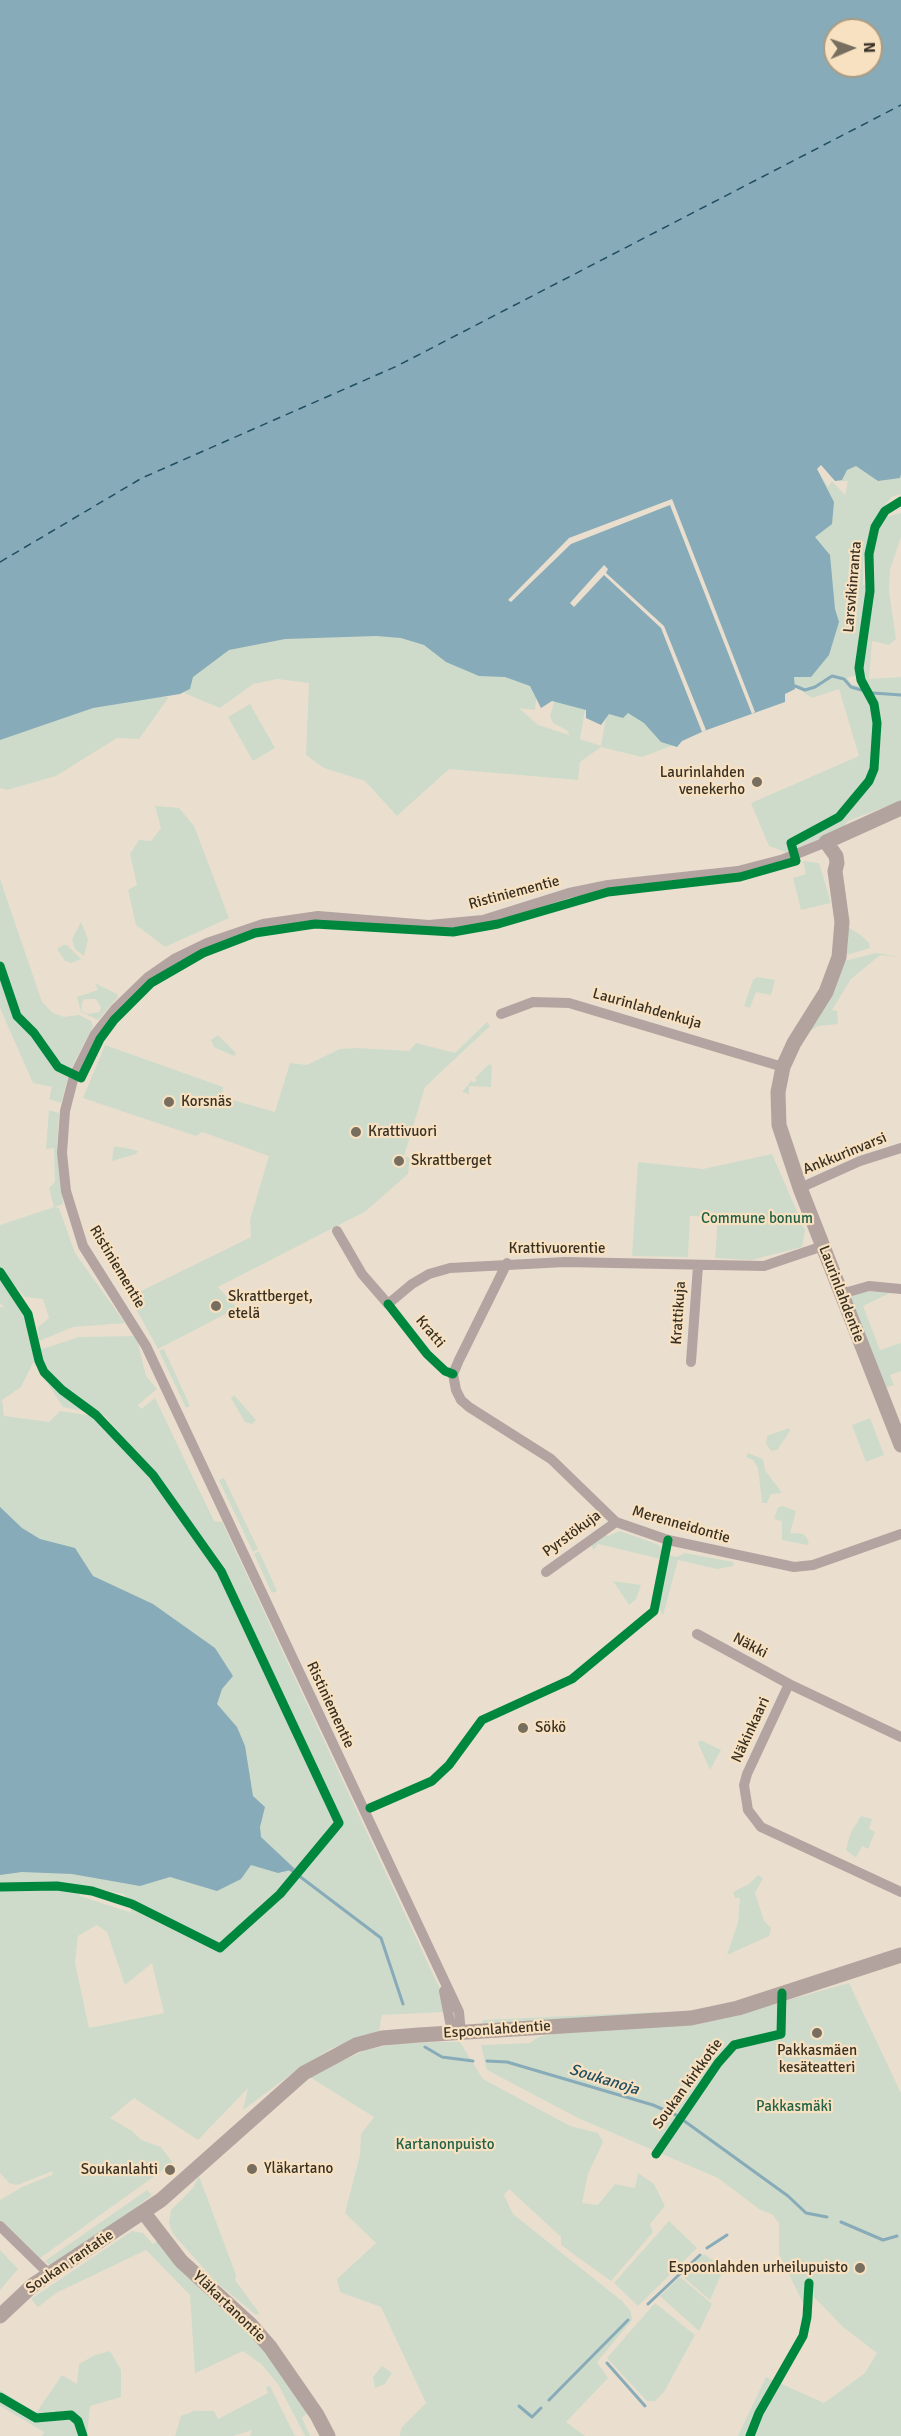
<!DOCTYPE html>
<html>
<head>
<meta charset="utf-8">
<style>
  body { margin:0 }
  #map { position:relative; width:901px; height:2436px; overflow:hidden; background:#eadfce; font-family:Signika,sans-serif }
  canvas { display:block }
  .north { position:absolute; left:823px; top:18px; width:60px; height:60px; box-sizing:border-box; background:#f7e1c1; border:2px solid #ab9b82; border-radius:50%; rotate:88deg; font-size:16px; font-weight:700; line-height:24px; text-align:center; color:#393124 }
  .north::after { content:''; display:block; margin:auto; width:21px; height:27px; background:#776e60; clip-path:polygon(50% 0,100% 100%,50% 72%,0 100%) }
</style>
</head>
<body>
<div id="map">
<canvas width="901" height="2436"></canvas>
<div class="north">N</div>
</div>
<script>
const c = document.querySelector('canvas').getContext('2d');
c.lineJoin = 'round';
function fillPath(path, color) {
  c.fillStyle = color;
  c.fill(path, 'evenodd');
}
function poly(rows) {
  const path = new Path2D();
  for (const r of rows) {
    path.moveTo(r[0], r[1]);
    for (let i = 2; i < r.length; i += 2) path.lineTo(r[i], r[i + 1]);
  }
  return path;
}
function stroke(path, color, width, dash) {
  c.strokeStyle = color;
  c.lineWidth = width;
  c.lineCap = dash ? 'butt' : 'round';
  c.setLineDash(dash || []);
  c.stroke(path);
}
function drawText(font, color, halo, rows, align = 'center') {
  c.font = font + ' Signika,sans-serif';
  c.lineWidth = 4.5;
  c.setLineDash([]);
  c.textBaseline = 'middle';
  c.strokeStyle = halo;
  c.fillStyle = color;
  for (const [text, x, y, turn = 0] of rows) {
    c.save();
    c.translate(x, y);
    c.rotate((+turn || 0) * Math.PI / 180);
    c.textAlign = isNaN(turn) ? turn : align;
    if (halo) c.strokeText(text, 0, 0);
    c.fillText(text, 0, 0);
    c.restore();
  }
}
const green = poly([
  [901,422,901,494,891,497,872,526,863,561,863,585,867,585,867,592,855,666,856,675,847,678,851,684,862,686,868,622,871,620,871,555,877,530,885,517,901,513,901,537,890,570,889,591,896,639,889,645,872,641,869,679,901,677,901,801,848,821,841,830,786,852,769,846,751,803,859,756,839,689,812,698,793,685,797,487,817,469,828,487,832,481,845,495,848,481,835,481,838,458],
  [339,613,538,684,535,710,519,708,538,725,569,735,568,731,553,723,550,716,556,695,587,698,580,739,601,746,611,688,674,745,642,757,601,747,580,762,578,780,449,769,397,816,365,781,324,768,306,755,309,683,277,679,253,684,220,708,184,693,190,689,196,648],
  [169,697,139,739,117,738,56,776,7,790,0,788,0,700],
  [250,704,275,748,253,761,228,717],
  [155,806,179,808,194,826,229,918,165,947,136,925,128,890,137,885,130,854,139,840,151,841,161,828],
  [803,861,819,863,831,903,801,910,793,878,806,874],
  [0,879,42,1002,53,1013,64,1017,79,1015,91,1021,93,1026,70,1071,61,1103,49,1099,52,1087,33,1083,0,1008],
  [81,922,88,939,84,956,75,949,72,939],
  [848,927,862,936,869,943,870,948,847,955],
  [63,945,67,945,81,959,71,963,65,961,57,949],
  [876,953,901,957,880,955,851,979,832,1010,837,1011,838,1024,818,1026,809,1032,832,995,844,961],
  [757,977,775,980,771,995,756,992,750,1008,744,1006,753,980],
  [95,983,117,994,118,997,98,1020,81,1012,77,997,98,990],
  [85,999,96,999,101,1008,99,1012,88,1014,81,1011,82,1002],
  [487,1022,490,1026,425,1087,404,1156,410,1158,408,1174,366,1211,218,1287,237,1308,158,1349,131,1300,133,1295,251,1237,250,1220,269,1156,202,1132,196,1136,83,1098,105,1045,223,1087,222,1097,275,1112,290,1063,307,1065,340,1049,357,1048,409,1051,416,1043,455,1053],
  [218,1035,236,1053,234,1056,214,1047,211,1040],
  [489,1064,492,1066,491,1087,469,1086,469,1094,462,1092,472,1080,473,1083,477,1080,475,1078],
  [49,1110,59,1113,57,1148,63,1204,55,1207,59,1208,75,1253,125,1323,73,1327,39,1341,38,1327,49,1318,43,1299,25,1297,0,1268,0,1225,54,1207,49,1188,55,1182,54,1148,46,1149],
  [114,1146,126,1148,138,1151,136,1154,112,1161],
  [772,1154,805,1230,802,1247,752,1260,715,1258,718,1217,690,1216,688,1257,632,1256,638,1162,703,1169],
  [0,1277,11,1289,29,1324,34,1361,21,1387,2,1400,4,1416,49,1422,60,1411,93,1416,153,1479,190,1530,191,1525,163,1481,104,1415,63,1407,41,1373,43,1361,39,1350,79,1337,136,1336,146,1376,157,1389,138,1405,141,1409,155,1398,214,1521,222,1522,439,1987,444,2012,382,2015,379,2031,330,2049,294,2072,243,2110,248,2088,198,2140,134,2098,110,2118,132,2131,141,2140,161,2147,173,2163,40,2258,0,2220,0,2200,22,2187,52,2175,53,2171,17,2185,9,2183,0,2173,0,1307,5,1308,0,1303],
  [88,1887,124,1894,132,1913,80,1896,81,1892,73,1888],
  [97,1925,107,1932,125,1985,152,1963,164,2013,89,2028,75,1963,78,1936],
  [863,1291,890,1293,863,1306,880,1350,901,1343,901,1371,890,1375,894,1385,884,1388,850,1299,851,1294],
  [164,1349,190,1406,186,1408,159,1351],
  [234,1395,256,1420,252,1424,245,1422,231,1398],
  [870,1418,884,1455,866,1462,852,1425],
  [789,1428,790,1431,777,1450,771,1451,766,1444,767,1436],
  [748,1453,763,1459,765,1470,782,1493,771,1494,767,1503,762,1503,758,1468,753,1460,746,1457],
  [224,1478,258,1549,253,1552,219,1480],
  [783,1506,796,1511,790,1533,804,1534,809,1542,807,1545,782,1540,782,1521,774,1519,778,1507],
  [620,1531,659,1545,662,1550,661,1559,598,1544,594,1550,591,1545,605,1534,608,1536],
  [259,1551,277,1591,272,1593,254,1554],
  [685,1553,733,1562,734,1566,717,1569,678,1560,663,1615,657,1605,669,1555,677,1557],
  [613,1581,641,1585,636,1599,629,1605],
  [700,1740,721,1750,710,1770,698,1743],
  [861,1816,872,1819,869,1829,875,1832,868,1849,862,1846,856,1858,846,1850,850,1834],
  [758,1875,763,1878,755,1893,764,1921,771,1928,769,1936,727,1955,738,1922,740,1898,735,1898,733,1892,749,1884],
  [849,1983,901,2093,901,2436,738,2436,766,2377,824,2403,865,2373,877,2353,843,2327,814,2297,813,2287,804,2305,779,2254,779,2223,773,2215,759,2209,718,2178,578,2118,487,2070,481,2045,530,2043,538,2037,566,2031,723,2018],
  [655,2012,659,2015,482,2023,483,2020],
  [435,2042,460,2042,483,2079,570,2126,598,2133,603,2142,588,2174,582,2203,598,2205,615,2184,635,2188,638,2173,654,2184,665,2206,650,2224,653,2232,611,2281,561,2245,561,2237,509,2189,504,2195,513,2214,622,2301,631,2312,632,2320,597,2362,608,2378,566,2422,585,2436,400,2436,401,2428,426,2403,381,2307,340,2292,337,2279,376,2243,345,2213,360,2155,361,2134,374,2117,308,2076,366,2050,393,2044],
  [199,2176,236,2275,235,2280,260,2314,256,2315,216,2282,173,2234,169,2223,171,2210,193,2188],
  [147,2190,152,2195,126,2215,58,2262,49,2265,45,2261],
  [669,2221,697,2248,638,2306,614,2283],
  [132,2231,143,2233,153,2244,158,2241,257,2340,307,2413,302,2418,310,2436,305,2436,278,2384,261,2364,243,2351,195,2373,190,2295,146,2250,56,2293,38,2307,31,2299],
  [0,2250,18,2269,0,2290],
  [704,2254,724,2268,710,2300,681,2275],
  [680,2277,712,2304,699,2331,660,2296],
  [655,2303,695,2335,664,2392,655,2401,647,2401,607,2358],
  [110,2351,121,2370,121,2397,90,2406,87,2436,42,2436,44,2432,0,2406,0,2390,36,2413,62,2375,77,2384,79,2364,95,2355],
  [382,2366,392,2373,385,2384,375,2388,373,2377],
  [270,2386,295,2436,250,2436,252,2430,233,2436,175,2436,181,2416,194,2411,214,2411,218,2419,268,2393,266,2387]
]);
const water = poly([
  [0,0,901,0,901,474,900,478,878,481,856,466,847,470,842,480,835,481,821,465,817,469,834,502,832,524,815,537,830,555,835,609,839,622,829,655,811,677,794,677,795,689,785,694,785,702,704,731,682,741,677,747,661,742,644,723,628,713,623,718,609,714,601,725,586,718,586,710,552,701,541,708,530,686,505,677,479,676,446,662,424,645,401,638,376,636,285,639,229,650,193,677,190,689,180,694,93,708,0,740],
  [835,30,871,30,871,66,835,66],
  [0,1507,22,1528,40,1539,75,1548,93,1576,153,1604,215,1648,233,1676,222,1689,217,1704,237,1727,245,1746,253,1796,265,1807,260,1827,261,1837,295,1869,278,1873,251,1865,241,1879,217,1891,170,1877,140,1886,72,1874,22,1872,0,1875]
]);
const pier = poly([
  [672,499,755,712,752,714,670,505,571,544,511,602,508,600,569,538],
  [604,565,608,569,606,573,664,626,706,730,702,732,661,628,604,575,574,607,570,603]
]);
const stream = poly([
  [795,686,805,690,815,687,832,676,844,679,851,687,865,691],
  [873,693,901,695],
  [290,1869,381,1938,403,2004],
  [425,2047,442,2057,473,2061],
  [487,2061,507,2062,653,2105,676,2115,788,2196,806,2213,827,2217],
  [841,2222,883,2240,897,2236],
  [707,2248,727,2235],
  [648,2304,700,2255],
  [607,2363,645,2406],
  [549,2400,628,2320],
  [519,2406,532,2417,541,2408]
]);
const ferry = poly([
  [0,562,142,478,397,366,901,105]
]);
const street = poly([
  [501,1014,533,1002,569,1003,783,1067],
  [800,1188,860,1161,901,1148],
  [337,1231,362,1274,388,1304,412,1284,429,1274,450,1268,565,1262,764,1266,823,1246],
  [507,1263,459,1360,453,1374,456,1390,461,1400,469,1407,551,1459,616,1522,668,1540,794,1567,813,1565,901,1534],
  [841,1294,869,1286,901,1289],
  [691,1362,698,1266],
  [546,1572,616,1522],
  [697,1634,789,1684],
  [901,1737,789,1684,747,1774,744,1785,748,1810,761,1827,901,1892],
  [444,1991,450,2022,461,2033],
  [461,2033,459,2012,146,1346,83,1246,66,1191,62,1153,65,1111,74,1076,95,1034,115,1009,148,977,174,959,207,943,263,924,318,916,429,925,483,920,569,893,608,885,738,871,784,859,826,842],
  [0,2226,49,2274]
]);
const secondary = poly([
  [826,842,836,856,837,863,835,871,842,922,839,957,826,992,794,1043,783,1067,778,1092,779,1125,800,1188,901,1445],
  [826,842,901,808],
  [144,2213,181,2261,250,2324,270,2347,317,2415,328,2436],
  [0,2316,33,2285,161,2200,304,2073,356,2045,382,2038,419,2035,691,2018,738,2008,901,1955]
]);
const cycleway = poly([
  [0,966,17,1016,34,1033,58,1067,81,1078,100,1039,114,1020,151,983,203,953,255,933,315,924,453,932,498,924,608,892,740,877,796,861,791,843,839,817,869,781,874,769,877,723,874,704,861,680,859,668,870,591,869,554,875,527,885,511,901,501],
  [0,1272,28,1314,39,1361,44,1372,62,1390,96,1415,153,1475,221,1571,339,1823,280,1894,220,1948,132,1904,92,1891,57,1886,0,1887],
  [388,1304,427,1354,445,1371,453,1374],
  [370,1808,432,1781,449,1765,482,1720,572,1679,654,1611,668,1540],
  [656,2154,718,2063,734,2045,781,2034,782,1993],
  [0,2397,36,2418,71,2415,78,2421,83,2436],
  [750,2436,759,2413,803,2336,807,2317,809,2283]
]);
const markers = [
  [757,782,6,"#776e60"],
  [169,1102,6,"#776e60"],
  [356,1132,6,"#776e60"],
  [399,1161,6,"#776e60"],
  [216,1306,6,"#776e60"],
  [523,1728,6,"#776e60"],
  [817,2033,6,"#776e60"],
  [252,2169,6,"#776e60"],
  [170,2170,6,"#776e60"],
  [860,2268,6,"#776e60"]
];
const streetNames = [
  ["Larsvikinranta",853,587,-85],
  ["Ristiniementie",514,893,-15],
  ["Laurinlahdenkuja",647,1009,16],
  ["Ankkurinvarsi",845,1154,-22],
  ["Krattivuorentie",557,1249],
  ["Ristiniementie",117,1267,59],
  ["Laurinlahdentie",841,1294,69],
  ["Krattikuja",679,1313,-86],
  ["Kratti",430,1332,50],
  ["Merenneidontie",681,1525,16],
  ["Pyrstökuja",572,1534,-36],
  ["Näkki",750,1646,28],
  ["Ristiniementie",330,1705,65],
  ["Näkinkaari",751,1730,-65],
  ["Espoonlahdentie",497,2030,-4],
  ["Soukan kirkkotie",688,2084,-54],
  ["Soukan rantatie",70,2262,-34],
  ["Yläkartanontie",229,2307,44]
];
const poiNames = [
  ["Laurinlahden",745,773,"right"],
  ["venekerho",745,790,"right"],
  ["Korsnäs",181,1102],
  ["Krattivuori",368,1132],
  ["Skrattberget",411,1161],
  ["Skrattberget,",228,1297],
  ["etelä",228,1314],
  ["Sökö",535,1728],
  ["Pakkasmäen",817,2051,"center"],
  ["kesäteatteri",817,2068,"center"],
  ["Yläkartano",264,2169],
  ["Soukanlahti",158,2170,"right"],
  ["Espoonlahden urheilupuisto",848,2268,"right"]
];
const parkNames = [
  ["Commune bonum",757,1219],
  ["Pakkasmäki",794,2107],
  ["Kartanonpuisto",445,2145]
];
const waterNames = [
  ["Soukanoja",604,2080,17]
];
fillPath(green, '#cedbca');
fillPath(water, '#87abb8');
fillPath(pier, '#eadfce');
stroke(stream, '#87abb8', 3);
stroke(ferry, '#204f62', 1.5, [8, 6]);
stroke(street, '#b4a4a1', 10);
stroke(secondary, '#b3a39e', 15);
stroke(cycleway, '#00873e', 9);
for (const [x, y, r, color] of markers) {
  const dot = new Path2D();
  dot.arc(x, y, r, 0, 2 * Math.PI);
  c.fillStyle = color;
  c.fill(dot);
  stroke(dot, '#f7e1c1', 2);
}
drawText('15px', '#393124', '#f7e1c1', streetNames);
drawText('15px', '#393124', '#f7e1c1', poiNames, 'left');
drawText('15px', '#216247', '#f7e1c1', parkNames);
drawText('italic 16px', '#204f62', '#f7e1c1', waterNames);
</script>
</body>
</html>
